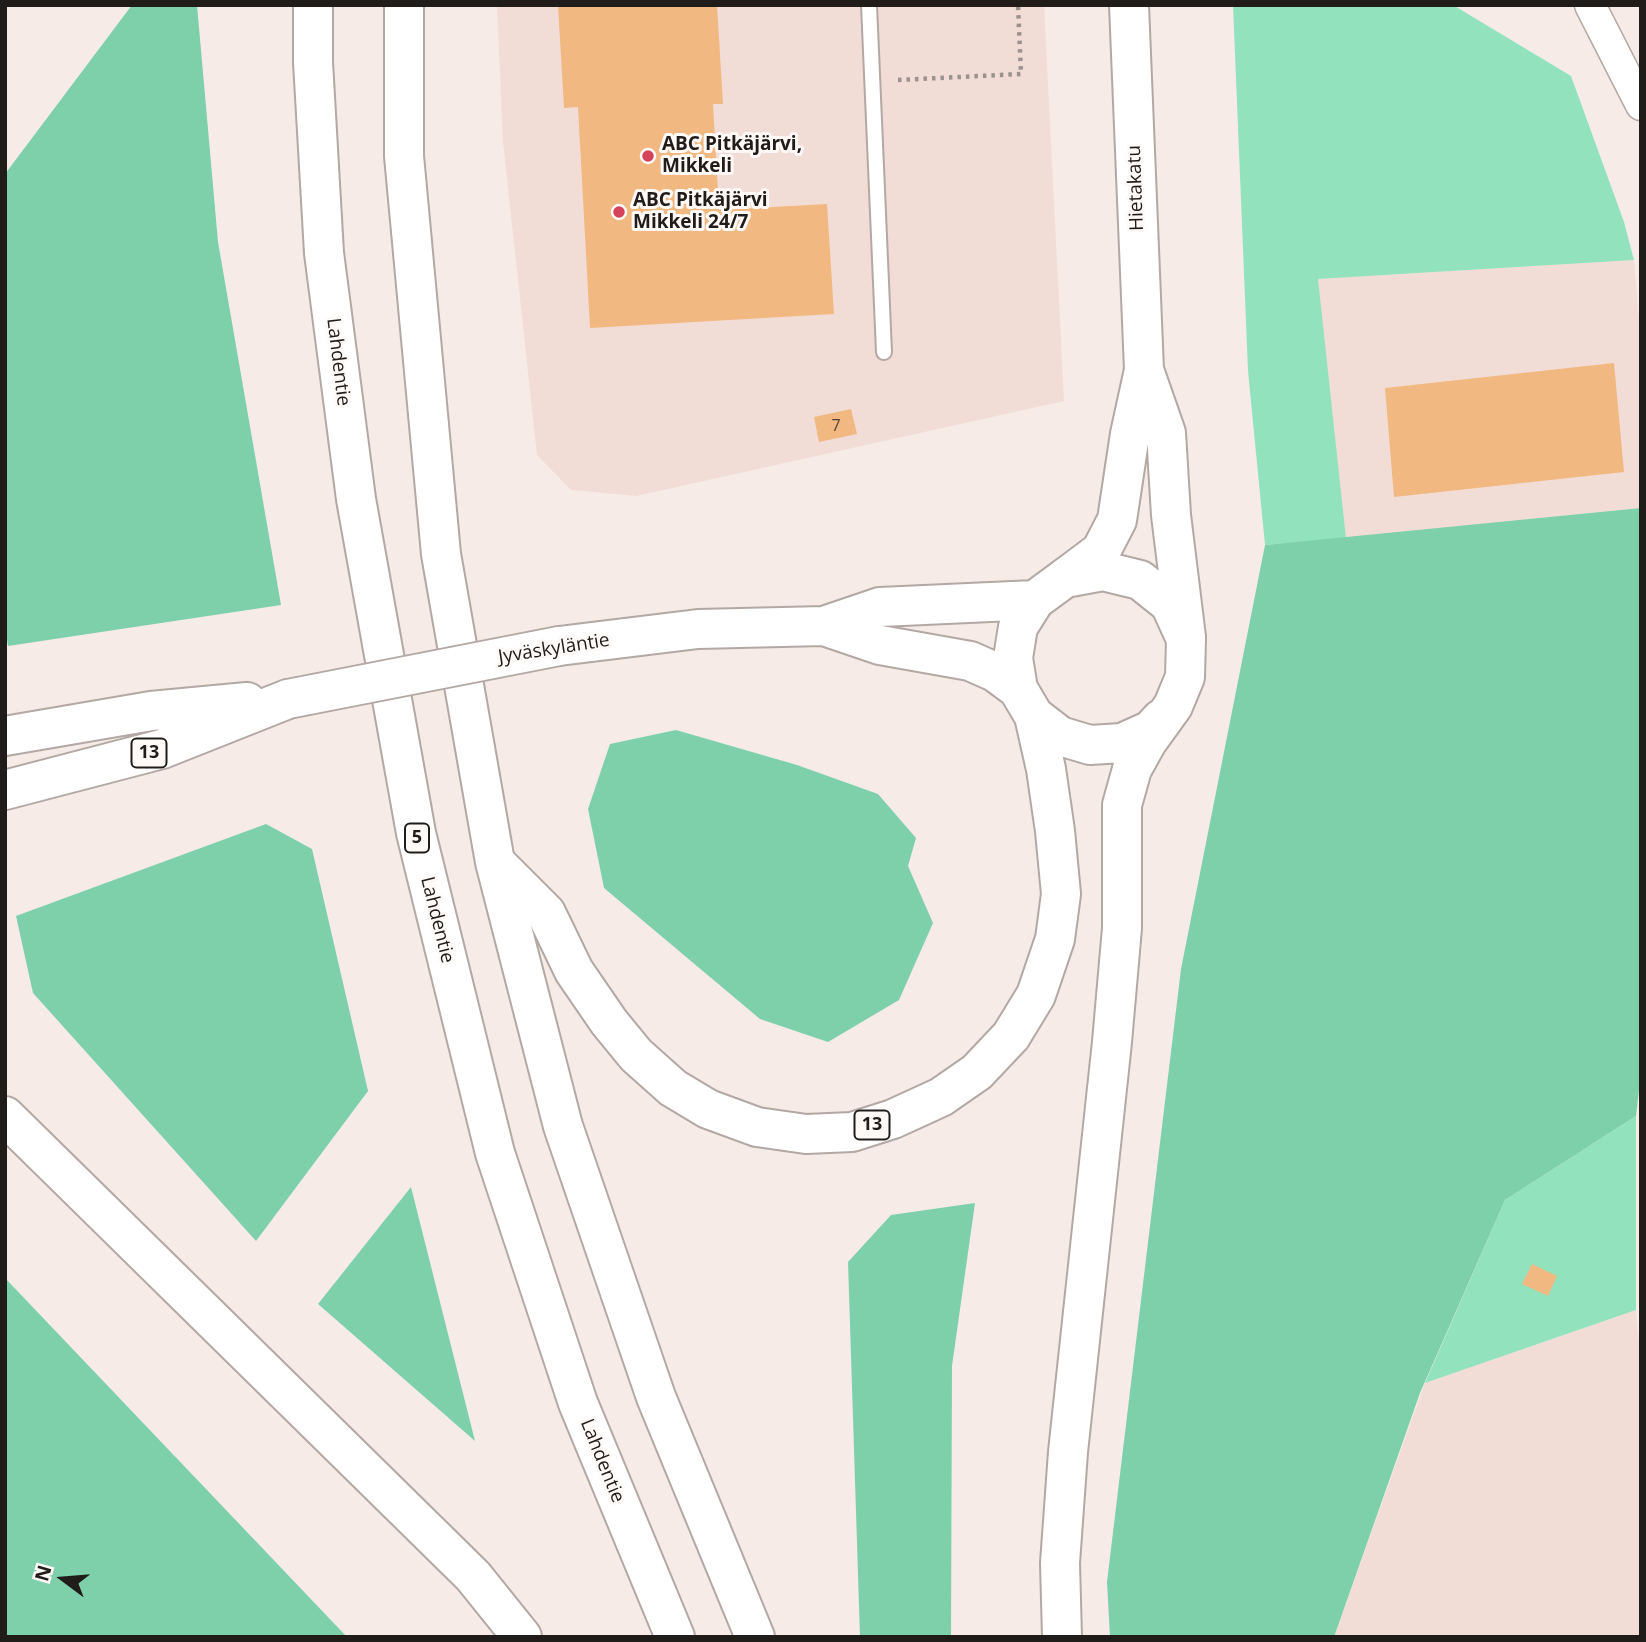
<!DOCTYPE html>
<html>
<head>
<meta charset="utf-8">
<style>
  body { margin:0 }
  #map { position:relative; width:1646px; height:1642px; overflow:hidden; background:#f6ebe7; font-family:"Open Sans",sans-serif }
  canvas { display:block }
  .frame { position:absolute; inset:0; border:7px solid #201c1a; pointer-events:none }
  .north { position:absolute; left:28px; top:1544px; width:70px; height:70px; -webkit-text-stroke:5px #fffaf8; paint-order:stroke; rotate:286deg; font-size:19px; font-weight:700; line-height:28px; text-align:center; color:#201c1a }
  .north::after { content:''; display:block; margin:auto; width:24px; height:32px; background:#201c1a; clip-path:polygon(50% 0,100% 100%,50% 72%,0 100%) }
</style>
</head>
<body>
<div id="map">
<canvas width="1646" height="1642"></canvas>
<div class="frame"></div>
<div class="north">N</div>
</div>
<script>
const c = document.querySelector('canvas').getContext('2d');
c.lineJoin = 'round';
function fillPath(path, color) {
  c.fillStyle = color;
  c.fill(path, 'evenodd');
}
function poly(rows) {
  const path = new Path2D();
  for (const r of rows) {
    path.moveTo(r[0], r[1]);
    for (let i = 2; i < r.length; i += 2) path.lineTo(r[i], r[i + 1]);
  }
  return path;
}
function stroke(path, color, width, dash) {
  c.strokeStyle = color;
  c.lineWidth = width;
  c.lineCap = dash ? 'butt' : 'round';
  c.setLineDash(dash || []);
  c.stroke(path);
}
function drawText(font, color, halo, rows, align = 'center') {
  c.font = font + ' "Open Sans",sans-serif';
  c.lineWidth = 6;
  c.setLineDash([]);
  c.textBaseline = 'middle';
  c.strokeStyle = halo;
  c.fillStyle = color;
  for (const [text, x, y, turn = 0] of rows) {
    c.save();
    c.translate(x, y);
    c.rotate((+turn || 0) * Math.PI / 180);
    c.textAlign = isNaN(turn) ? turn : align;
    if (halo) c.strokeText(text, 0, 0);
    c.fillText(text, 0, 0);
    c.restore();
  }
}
const built = poly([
  [497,5,1044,5,1064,401,636,496,571,490,537,455,503,142],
  [1634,260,1641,342,1641,508,1346,538,1317,279],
  [1636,1310,1641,1365,1641,1637,1334,1637,1425,1383]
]);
const green = poly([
  [1233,5,1453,5,1571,76,1624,222,1634,260,1318,279,1346,538,1265,545,1248,371],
  [1636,1116,1636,1310,1425,1383,1505,1200]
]);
const forest = poly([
  [132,5,197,5,218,242,281,605,8,646,5,625,5,174],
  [1641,508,1641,1072,1636,1116,1505,1200,1420,1393,1334,1637,1110,1637,1107,1582,1181,969,1265,545],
  [676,730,797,765,878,794,916,838,908,866,933,923,899,1000,828,1042,760,1019,604,888,588,809,610,744],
  [266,824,312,849,368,1091,256,1241,33,993,16,916],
  [411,1187,475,1441,318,1304],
  [975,1203,952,1366,951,1637,860,1637,848,1262,891,1215],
  [5,1278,347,1637,5,1637]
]);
const building = poly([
  [558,5,717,5,723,104,713,104,719,210,827,204,834,314,590,328,578,107,564,108],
  [1614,363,1624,472,1394,497,1385,388],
  [851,409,857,434,819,442,814,417],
  [1532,1264,1557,1276,1548,1296,1522,1284]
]);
const path = poly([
  [898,80,1021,74,1018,5]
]);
const lane = poly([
  [869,5,884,352]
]);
const street = poly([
  [1590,5,1641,105]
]);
const secondary = poly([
  [1144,370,1166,433,1171,515,1186,637],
  [1065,578,1101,551,1117,520,1130,434,1144,370,1129,5]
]);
const highway = poly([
  [313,5,313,62,324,253,356,499,416,833,495,1153,578,1403,675,1637],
  [404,5,404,156,441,554,495,862,563,1126,656,1397,755,1637],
  [824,626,880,645,970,661,995,672,1018,689],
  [559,646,698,629,824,626,880,607,1035,600],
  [1034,716,1060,736,1090,745,1122,743,1151,730,1161,719],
  [5,736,151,711,247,702],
  [5,790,162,749,288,699],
  [495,862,546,913,574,971,609,1022,636,1055,673,1088,708,1109,757,1127,806,1134,852,1132,893,1119,941,1097,977,1072,1011,1036,1036,995,1055,939,1061,894,1055,831,1046,769,1034,716,1018,689,1013,658,1018,627,1035,600,1065,578,1103,571,1140,580,1170,604,1186,639,1185,677,1173,706,1147,742,1132,769,1122,805,1122,928,1112,1042,1068,1452,1060,1563,1062,1637],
  [5,1116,473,1576,522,1637]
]);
const highwayBridge = poly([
  [288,699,559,646]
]);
const markers = [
  [648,156,7,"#d4435a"],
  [619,212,7,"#d4435a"]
];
const numberNames = [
  ["7",836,426]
];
const shields = [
  [149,753,35],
  [417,838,24],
  [872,1125,35]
];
const shieldNames = [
  ["13",149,753],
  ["5",417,838],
  ["13",872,1125]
];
const poiNames = [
  ["ABC Pitkäjärvi,",662,145],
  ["Mikkeli",662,167],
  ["ABC Pitkäjärvi",633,201],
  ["Mikkeli 24/7",633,223]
];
const streetNames = [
  ["Hietakatu",1136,188,-92],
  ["Lahdentie",338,362,83],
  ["Jyväskyläntie",554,649,-9],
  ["Lahdentie",437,920,76],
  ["Lahdentie",602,1461,68]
];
fillPath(built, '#f1ddd6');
fillPath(green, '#92e3bd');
fillPath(forest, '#7ed0ab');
fillPath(building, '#f2b881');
stroke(lane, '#b3a8a4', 18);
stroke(street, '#b3a8a4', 33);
stroke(secondary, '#b3a8a4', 42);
stroke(highway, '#b3a8a4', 42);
stroke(path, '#9a928f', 4.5, [3.5, 5]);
stroke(lane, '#fff', 14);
stroke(street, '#fff', 30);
stroke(secondary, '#fff', 38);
stroke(highway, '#fff', 38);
stroke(highwayBridge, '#b3a8a4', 42, []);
stroke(highwayBridge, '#fff', 38);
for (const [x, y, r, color] of markers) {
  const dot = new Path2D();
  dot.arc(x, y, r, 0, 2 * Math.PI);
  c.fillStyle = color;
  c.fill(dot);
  stroke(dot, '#fffaf8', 2.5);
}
drawText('16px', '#544334', null, numberNames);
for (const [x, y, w] of shields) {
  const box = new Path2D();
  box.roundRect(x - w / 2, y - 14.5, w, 29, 5);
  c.fillStyle = '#fffaf8';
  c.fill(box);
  stroke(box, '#201c1a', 2);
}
drawText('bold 18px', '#201c1a', null, shieldNames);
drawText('bold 19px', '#201c1a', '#fffaf8', poiNames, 'left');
drawText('19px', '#201c1a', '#fffaf8', streetNames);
</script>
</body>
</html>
